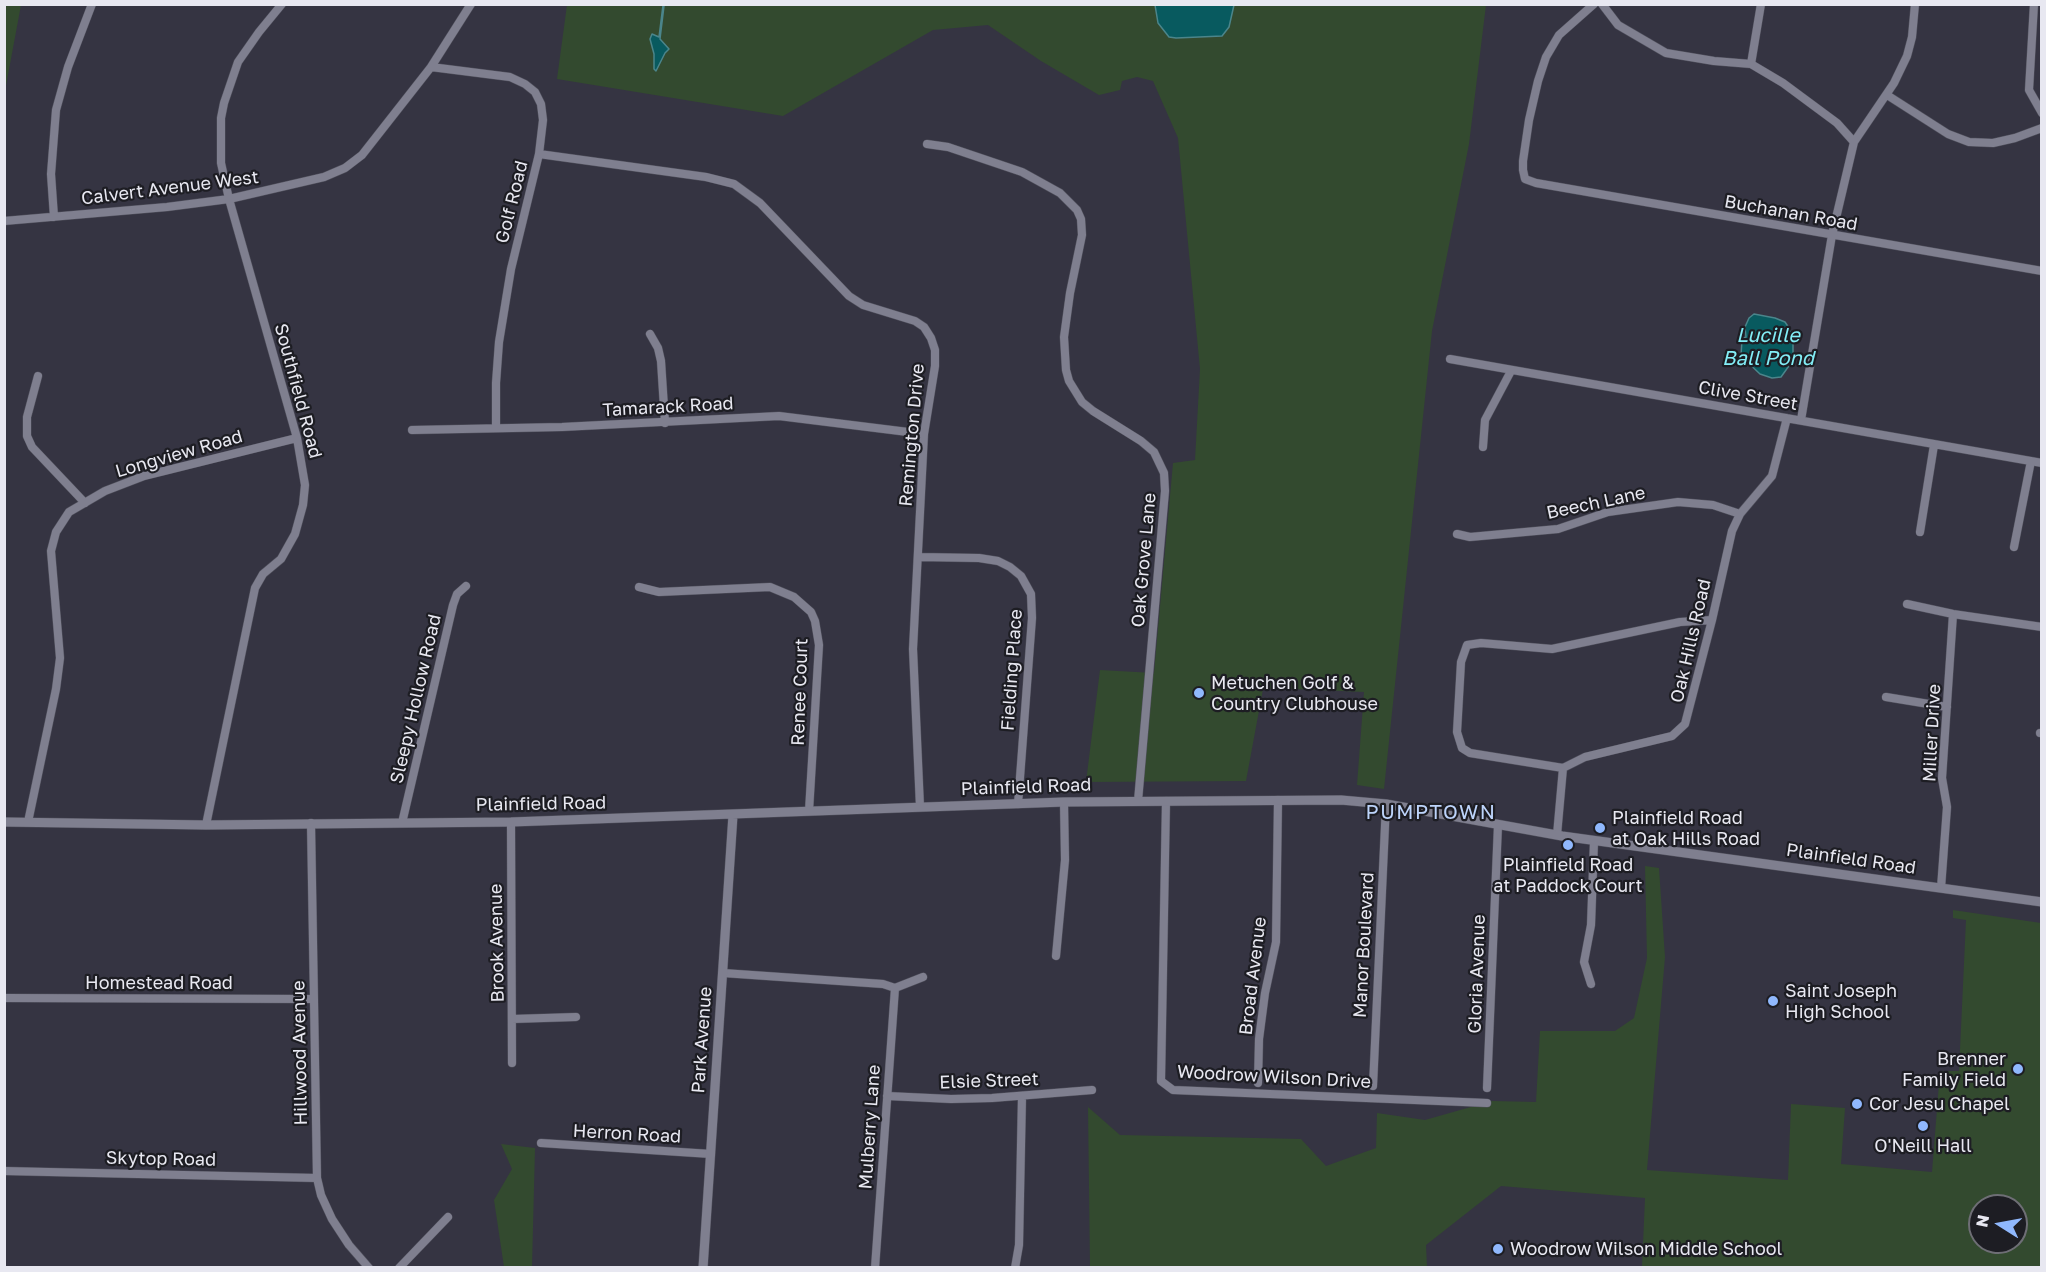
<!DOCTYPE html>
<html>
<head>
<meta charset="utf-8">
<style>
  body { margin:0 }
  #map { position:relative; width:2046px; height:1272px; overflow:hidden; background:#353442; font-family:"Golos Text",sans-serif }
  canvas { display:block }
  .frame { position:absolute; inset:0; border:6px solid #e8e8f1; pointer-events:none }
  .north { position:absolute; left:1968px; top:1194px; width:60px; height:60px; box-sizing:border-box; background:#1d1d23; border:2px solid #6e6e75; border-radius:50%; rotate:281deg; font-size:16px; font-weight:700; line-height:24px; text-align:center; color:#e8e8f1 }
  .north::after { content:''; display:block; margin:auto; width:21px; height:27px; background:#90b8fd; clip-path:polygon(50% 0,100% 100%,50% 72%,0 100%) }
</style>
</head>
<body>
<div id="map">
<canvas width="2046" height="1272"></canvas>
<div class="frame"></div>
<div class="north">N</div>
</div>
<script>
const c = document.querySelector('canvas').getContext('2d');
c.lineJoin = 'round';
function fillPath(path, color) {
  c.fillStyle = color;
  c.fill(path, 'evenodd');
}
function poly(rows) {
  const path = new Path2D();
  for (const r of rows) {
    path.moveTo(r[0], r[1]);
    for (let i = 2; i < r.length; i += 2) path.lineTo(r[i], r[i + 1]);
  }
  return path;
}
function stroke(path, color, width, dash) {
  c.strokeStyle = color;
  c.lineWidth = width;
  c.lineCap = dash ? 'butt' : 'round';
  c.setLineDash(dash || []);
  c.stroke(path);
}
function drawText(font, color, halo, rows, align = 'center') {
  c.font = font + ' "Golos Text",sans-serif';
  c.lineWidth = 4.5;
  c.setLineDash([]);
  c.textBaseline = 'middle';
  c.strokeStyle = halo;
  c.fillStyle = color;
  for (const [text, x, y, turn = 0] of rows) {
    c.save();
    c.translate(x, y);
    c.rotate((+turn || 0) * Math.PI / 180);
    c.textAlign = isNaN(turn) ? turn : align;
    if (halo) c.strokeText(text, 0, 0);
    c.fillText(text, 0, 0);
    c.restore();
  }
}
const green = poly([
  [5,4,21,5,5,91,4,5],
  [567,5,1486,5,1469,144,1432,331,1384,789,1357,785,1364,692,1295,689,1263,689,1246,781,1086,782,1100,670,1154,673,1173,463,1195,460,1200,369,1178,138,1153,81,1137,77,1122,81,1120,90,1099,95,1041,61,988,25,933,30,783,116,557,79],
  [1645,866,1659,868,1665,957,1647,1170,1788,1180,1791,1104,1845,1108,1841,1164,1932,1172,1940,1071,1959,1071,1966,920,1953,918,1953,910,2041,923,2041,1267,1642,1267,1645,1198,1501,1186,1426,1245,1427,1267,1090,1267,1088,1107,1120,1135,1301,1139,1326,1166,1376,1148,1377,1113,1425,1120,1492,1101,1536,1102,1540,1031,1615,1031,1634,1018,1647,958],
  [1980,1206,2016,1206,2016,1242,1980,1242],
  [501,1144,535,1148,532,1267,504,1267,494,1200,512,1169]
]);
const water = poly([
  [663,5,664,6,660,39,669,49,665,53,656,71,654,69,654,54,650,39,652,34,659,37,663,5],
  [1155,5,1155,4,1234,5,1229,27,1222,36,1176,38,1169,37,1158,23,1155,5],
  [1754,314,1775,318,1785,322,1789,328,1793,341,1793,357,1791,363,1781,377,1772,378,1760,374,1741,356,1742,339,1746,337,1745,327,1749,318,1754,314]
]);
const minor = poly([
  [1594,4,1559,35,1546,57,1538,81,1529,120,1523,161,1523,170,1525,179,1536,183,2042,271],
  [1602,4,1618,25,1666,53,1714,61,1751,64,1783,83,1837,123,1854,142],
  [2034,4,2029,90,2042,113],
  [1751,64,1761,4],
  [431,67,510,77,525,84,535,92,541,104,543,120,539,154,511,269,499,342,496,383,496,428],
  [1887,95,1948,134,1969,142,1993,143,2015,138,2042,128],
  [927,144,948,147,1022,172,1060,193,1077,210,1081,219,1082,235,1070,293,1064,337,1066,370,1069,381,1082,402,1093,411,1141,441,1154,452,1164,473,1165,491,1138,801],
  [539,154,706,177,734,184,760,203,849,296,863,305,915,321,924,327,931,338,935,350,935,366,924,434,913,649,920,807],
  [54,217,51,174,56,110,68,67,92,4],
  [4,221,167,207,229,199,324,177,345,168,362,155,431,67,471,4],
  [650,334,658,348,661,361,665,423],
  [1450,359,2042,463],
  [38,376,27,417,27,436,32,447,85,503],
  [1801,420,1832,235,1854,142,1894,83,1907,56,1912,37,1915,4],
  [412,430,562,427,779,416,924,434],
  [1483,447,1485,420,1511,371],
  [1920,532,1934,445],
  [1457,534,1470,537,1558,529,1608,512,1678,502,1713,505,1740,514],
  [2014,547,2031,461],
  [918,557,979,558,998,561,1010,567,1021,576,1031,594,1032,618,1018,804],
  [639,587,659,592,770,587,794,597,811,612,815,621,819,645,809,811],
  [1907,604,1953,614,2042,627],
  [1886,697,1947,707],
  [2040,733,2042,733],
  [1563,768,1470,753,1462,748,1457,732,1461,662,1467,645,1481,643,1552,649,1680,622,1712,620],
  [1166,801,1161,1081,1173,1090,1487,1103],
  [28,822,56,689,60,658,51,551,56,532,69,512,105,491,144,476,297,438],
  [511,822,512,1063],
  [311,823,317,1178,321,1195,332,1219,349,1245,369,1268],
  [402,823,453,605,457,594,466,586],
  [206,825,255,588,263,574,281,559,295,534,303,505,305,485,297,438,229,199,221,163,221,118,224,103,238,62,259,32,282,4],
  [1557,835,1563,768,1585,757,1672,736,1685,724,1712,620,1732,531,1740,514,1772,476,1787,418],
  [1941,888,1947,807,1942,778,1953,614],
  [1056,956,1065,860,1064,802],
  [723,973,883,984,895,988,875,1268],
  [1591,984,1584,962,1591,925,1594,841],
  [895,988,923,977],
  [4,998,314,999],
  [512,1019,576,1017],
  [1258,1083,1259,1039,1265,993,1276,942,1278,800],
  [1373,1086,1386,804],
  [1487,1088,1498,825],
  [887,1096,951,1099,992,1098,1092,1090],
  [541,1143,711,1154],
  [4,1171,317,1178],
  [399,1268,448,1217],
  [1015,1268,1019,1245,1022,1096]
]);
const tertiary = poly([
  [4,822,206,825,511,822,1064,802,1341,800,1386,804,1562,836,2042,902],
  [703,1268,733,815]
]);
const markers = [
  [1199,693,6,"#90b8fd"],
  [1600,828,6,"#90b8fd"],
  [1568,845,6,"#90b8fd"],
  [1773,1001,6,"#90b8fd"],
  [2018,1069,6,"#90b8fd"],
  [1857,1104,6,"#90b8fd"],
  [1923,1126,6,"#90b8fd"],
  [1498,1249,6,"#90b8fd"]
];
const streetNames = [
  ["Calvert Avenue West",170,188,-7],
  ["Golf Road",512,202,-76],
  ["Buchanan Road",1791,213,10],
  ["Southfield Road",298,391,75],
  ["Clive Street",1748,396,10],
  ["Tamarack Road",668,407,-3],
  ["Remington Drive",912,435,-85],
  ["Longview Road",179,454,-16],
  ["Beech Lane",1596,503,-12],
  ["Oak Grove Lane",1144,560,-85],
  ["Oak Hills Road",1691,641,-77],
  ["Fielding Place",1012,670,-86],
  ["Renee Court",800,692,-88],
  ["Sleepy Hollow Road",416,699,-77],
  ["Miller Drive",1932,733,-87],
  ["Plainfield Road",1026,787,-2],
  ["Plainfield Road",541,804,-1],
  ["Plainfield Road",1851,859,8],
  ["Brook Avenue",497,943,-91],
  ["Manor Boulevard",1364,945,-87],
  ["Gloria Avenue",1477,974,-88],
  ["Broad Avenue",1253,976,-83],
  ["Homestead Road",159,983],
  ["Park Avenue",702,1040,-86],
  ["Hillwood Avenue",300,1053,-91],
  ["Woodrow Wilson Drive",1274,1077,3],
  ["Elsie Street",989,1081,-2],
  ["Mulberry Lane",870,1127,-86],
  ["Herron Road",627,1134,3],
  ["Skytop Road",161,1159,1]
];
const poiNames = [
  ["Metuchen Golf &",1211,683],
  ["Country Clubhouse",1211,704],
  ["Plainfield Road",1612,818],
  ["at Oak Hills Road",1612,839],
  ["Plainfield Road",1568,865,"center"],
  ["at Paddock Court",1568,886,"center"],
  ["Saint Joseph",1785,991],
  ["High School",1785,1012],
  ["Brenner",2006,1059,"right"],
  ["Family Field",2006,1080,"right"],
  ["Cor Jesu Chapel",1869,1104],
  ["O'Neill Hall",1923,1146,"center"],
  ["Woodrow Wilson Middle School",1510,1249]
];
const waterNames = [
  ["Lucille",1768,336],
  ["Ball Pond",1768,359]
];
const neighbourhoodNames = [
  ["PUMPTOWN",1431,813]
];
fillPath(green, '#334a2f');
fillPath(water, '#085a5f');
stroke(water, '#4b858b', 1.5);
stroke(minor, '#51515d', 9);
stroke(tertiary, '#51515d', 10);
stroke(minor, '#7f7f8f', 8);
stroke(tertiary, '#7f7f8f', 9);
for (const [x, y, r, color] of markers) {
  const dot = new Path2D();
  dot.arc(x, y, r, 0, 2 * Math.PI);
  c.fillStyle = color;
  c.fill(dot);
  stroke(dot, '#1d1d23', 2);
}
drawText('18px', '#e8e8f1', '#1d1d23', streetNames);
drawText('18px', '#e8e8f1', '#1d1d23', poiNames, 'left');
drawText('italic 20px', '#83eef7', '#1d1d23', waterNames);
c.letterSpacing = '1.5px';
drawText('20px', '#bdd4fb', '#1d1d23', neighbourhoodNames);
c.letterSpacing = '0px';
</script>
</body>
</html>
